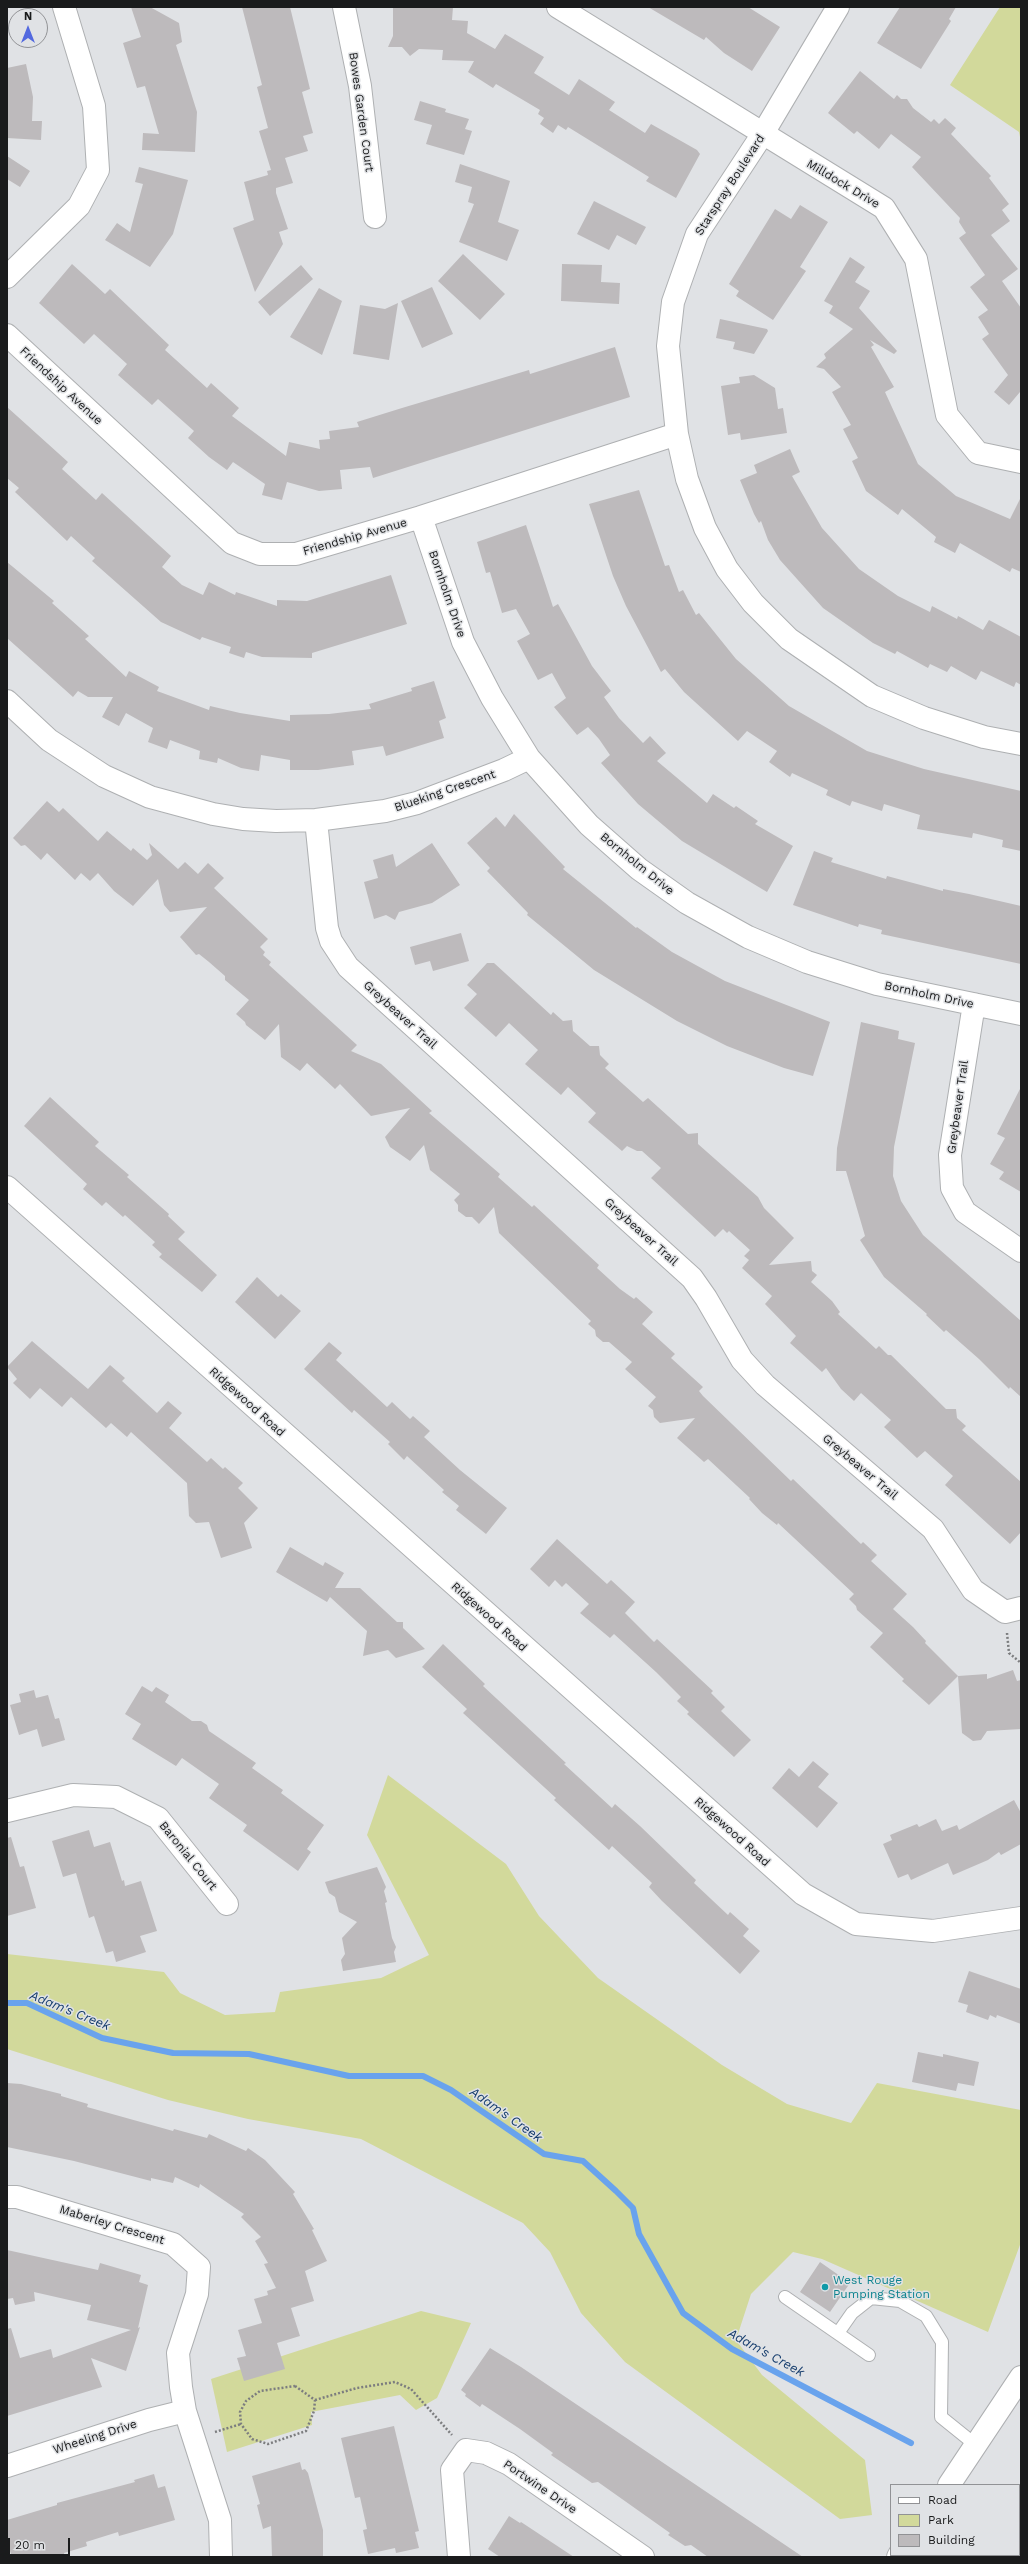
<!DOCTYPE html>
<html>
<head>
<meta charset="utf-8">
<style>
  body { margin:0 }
  #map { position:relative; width:1028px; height:2564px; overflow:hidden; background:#e0e2e5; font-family:"Work Sans",sans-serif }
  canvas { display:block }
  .frame { position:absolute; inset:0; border:8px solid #1a1b1c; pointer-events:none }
  .legend { position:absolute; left:890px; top:2484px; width:130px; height:72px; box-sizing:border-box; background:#e0e2e5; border:1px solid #919295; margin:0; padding:5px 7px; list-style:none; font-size:12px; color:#1a1b1c }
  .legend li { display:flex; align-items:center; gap:8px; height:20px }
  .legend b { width:20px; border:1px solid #919295 }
  .north { position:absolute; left:8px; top:8px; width:40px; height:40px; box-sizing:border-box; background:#e0e2e5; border:1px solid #919295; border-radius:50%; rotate:0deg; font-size:11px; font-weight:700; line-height:16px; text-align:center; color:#1a1b1c }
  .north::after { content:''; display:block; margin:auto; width:14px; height:18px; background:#5369df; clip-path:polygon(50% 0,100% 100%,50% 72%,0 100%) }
  .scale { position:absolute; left:8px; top:2538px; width:62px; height:18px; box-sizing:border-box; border:2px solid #1a1b1c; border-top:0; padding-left:5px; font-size:12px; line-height:14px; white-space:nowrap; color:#1a1b1c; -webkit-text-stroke:3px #e0e2e5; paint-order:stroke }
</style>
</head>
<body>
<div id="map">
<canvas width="1028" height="2564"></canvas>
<div class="frame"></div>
<ul class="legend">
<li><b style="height:5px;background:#fff"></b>Road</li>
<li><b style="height:11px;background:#d2d99b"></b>Park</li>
<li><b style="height:11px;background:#bdbabc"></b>Building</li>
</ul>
<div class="north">N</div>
<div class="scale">20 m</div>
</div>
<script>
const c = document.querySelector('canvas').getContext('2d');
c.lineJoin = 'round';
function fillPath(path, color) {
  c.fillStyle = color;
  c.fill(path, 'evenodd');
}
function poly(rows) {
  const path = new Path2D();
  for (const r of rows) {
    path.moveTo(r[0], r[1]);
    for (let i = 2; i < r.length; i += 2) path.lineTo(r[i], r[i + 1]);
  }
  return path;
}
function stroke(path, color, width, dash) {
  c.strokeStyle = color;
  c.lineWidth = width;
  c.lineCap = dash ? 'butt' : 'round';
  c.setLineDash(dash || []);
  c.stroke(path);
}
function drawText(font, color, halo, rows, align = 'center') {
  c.font = font + ' "Work Sans",sans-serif';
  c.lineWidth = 3;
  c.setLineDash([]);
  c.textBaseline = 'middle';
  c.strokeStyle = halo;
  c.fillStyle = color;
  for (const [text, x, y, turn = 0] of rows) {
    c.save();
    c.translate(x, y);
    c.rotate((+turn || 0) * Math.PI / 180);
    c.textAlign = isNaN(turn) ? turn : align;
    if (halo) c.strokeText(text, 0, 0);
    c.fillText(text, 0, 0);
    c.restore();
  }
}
const green = poly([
  [1000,7,1021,7,1021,142,1019,132,950,85],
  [388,1775,506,1864,539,1916,598,1978,722,2065,787,2104,851,2123,877,2083,1021,2110,1021,2242,988,2332,822,2259,793,2252,751,2294,736,2340,762,2375,865,2460,872,2515,840,2519,625,2362,581,2313,550,2252,523,2223,361,2139,248,2119,168,2100,7,2049,7,1954,164,1972,180,1993,225,2015,275,2012,280,1992,381,1978,429,1955,367,1835],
  [421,2311,471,2323,437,2398,416,2410,400,2395,311,2412,312,2425,227,2452,211,2379]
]);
const stream = poly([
  [7,2003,27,2003,102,2038,173,2053,249,2054,349,2076,423,2076,451,2090,544,2154,583,2161,616,2191,633,2208,639,2234,683,2313,732,2349,911,2443]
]);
const building = poly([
  [131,7,150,7,179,23,182,42,176,45,197,112,195,152,142,150,143,133,159,134,145,86,137,88,123,43,141,37],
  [242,7,290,7,310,89,302,92,313,133,303,136,308,151,285,158,293,183,276,188,276,193,288,229,279,232,283,244,255,292,233,228,254,220,244,182,268,175,267,171,271,170,259,131,268,128,257,87,262,85],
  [393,7,453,7,452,20,468,21,467,33,495,49,505,34,544,57,534,73,569,95,579,79,615,102,609,110,645,133,651,124,697,150,700,154,676,198,646,181,649,177,568,127,566,130,558,125,553,133,540,124,544,118,538,114,540,110,496,84,493,88,468,72,474,61,442,60,443,50,419,49,410,56,402,47,388,47,393,36],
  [648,7,748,7,780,27,752,71,724,53,706,37,704,40],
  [900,7,956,7,949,19,951,21,921,69,877,43],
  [26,64,33,97,32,121,42,121,41,140,7,138,7,68],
  [860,71,894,99,897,95,901,99,907,99,913,108,931,122,934,119,939,124,945,118,956,128,951,134,991,176,989,178,1009,204,1002,210,1010,221,991,235,1018,269,1002,281,1021,308,1021,394,1020,392,1009,405,994,392,1008,375,982,339,989,334,978,317,988,310,970,287,985,275,959,238,966,233,959,222,960,218,912,167,921,157,891,134,879,149,857,131,854,134,828,113],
  [420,101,446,109,445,112,469,119,465,129,472,131,464,155,426,144,432,125,414,120],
  [7,156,30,171,20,187,7,179],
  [460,164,510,181,498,222,519,230,507,261,459,242,474,204,468,202,472,187,455,182],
  [139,167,188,180,173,234,150,267,105,240,117,223,130,232,143,184,135,182],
  [594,201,646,227,636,245,617,235,609,250,577,234],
  [800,205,828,222,800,267,806,271,773,320,736,296,739,291,729,284,775,209,791,219],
  [463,254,505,294,480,320,438,281],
  [850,257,865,267,855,282,870,291,859,308,897,351,894,354,870,340,874,345,871,347,894,387,885,392,918,464,956,496,1010,519,1021,497,1021,572,1012,568,1010,572,960,543,955,553,934,542,936,537,902,509,898,515,866,491,852,461,858,458,843,429,851,425,832,392,841,387,824,369,816,367,826,358,824,354,853,329,829,313,833,306,824,301],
  [72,264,105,294,110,289,169,345,165,350,207,388,211,383,239,408,232,416,286,456,289,442,320,449,319,440,330,439,329,431,359,427,357,422,402,408,529,370,530,374,615,347,630,397,373,478,370,467,340,470,342,489,319,491,287,482,282,500,262,495,265,484,233,462,227,470,209,457,188,438,194,431,158,399,152,405,118,375,127,364,94,334,84,344,39,303],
  [562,264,602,265,601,282,620,283,619,304,561,301],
  [301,265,313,279,270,316,258,302],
  [432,287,453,334,422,348,401,301],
  [319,288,342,301,322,355,290,337],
  [398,303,389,360,353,354,360,305,385,309],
  [720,319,767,329,768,331,754,354,733,349,735,342,716,338],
  [754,375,775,388,778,409,783,408,787,433,741,440,740,433,728,435,721,386,740,383,739,377],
  [7,407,68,462,62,469,96,500,102,493,171,556,162,567,182,585,203,595,209,582,235,595,236,592,277,606,277,600,307,601,391,575,407,624,312,653,312,658,262,657,246,652,244,658,229,653,231,647,202,637,200,640,161,622,92,561,95,558,71,536,67,541,15,492,19,488,7,478],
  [790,449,800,472,792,476,822,528,859,569,898,596,930,612,932,606,957,619,958,616,983,630,989,620,1021,637,1021,685,1016,682,1014,687,981,671,976,680,951,666,947,672,930,664,928,668,897,651,895,654,873,643,823,608,780,560,768,540,761,521,759,523,754,514,740,480,757,473,754,465],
  [639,490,665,566,669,565,679,592,683,590,696,615,699,613,736,659,789,706,867,751,924,769,1021,791,1021,851,1002,847,1003,840,973,833,972,838,917,829,920,815,884,804,882,811,852,801,850,806,826,795,828,790,792,773,790,777,769,762,777,751,747,731,738,741,684,692,665,669,661,672,626,606,613,576,589,504],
  [526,525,553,607,558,604,592,666,611,691,604,697,619,718,643,743,650,736,666,753,657,761,707,803,713,794,734,808,736,806,758,821,755,824,793,846,767,892,682,841,638,804,601,763,610,755,599,739,588,727,577,735,554,707,566,698,552,673,538,680,517,641,530,634,516,609,502,613,490,572,486,573,477,542],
  [7,562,54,601,52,603,89,636,85,639,126,677,129,671,159,687,157,691,209,710,210,706,240,713,290,721,290,715,329,714,371,709,369,704,412,691,411,688,434,681,446,718,439,721,444,738,386,756,383,746,352,751,354,765,318,770,290,770,290,760,261,755,259,771,241,768,218,758,217,763,199,759,200,751,170,740,167,749,148,742,153,728,126,713,119,726,102,717,113,697,88,697,78,691,73,697,7,638],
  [47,801,59,812,63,808,98,841,107,831,131,851,133,848,147,860,152,855,149,843,178,869,185,862,198,874,208,863,224,878,214,888,268,939,260,947,265,952,263,955,271,962,269,965,357,1045,351,1051,381,1064,432,1111,429,1113,500,1174,498,1177,532,1207,534,1205,599,1265,597,1268,620,1289,634,1299,636,1297,653,1312,642,1324,675,1354,671,1358,703,1387,699,1391,703,1396,791,1481,793,1479,861,1544,863,1542,877,1555,871,1561,907,1594,893,1609,913,1627,926,1641,925,1643,958,1676,987,1674,987,1679,1013,1670,1017,1681,1021,1680,1021,1729,987,1731,981,1740,973,1741,962,1733,958,1676,929,1705,902,1681,904,1679,870,1647,883,1633,857,1610,856,1606,849,1599,854,1594,778,1523,777,1525,762,1513,749,1499,750,1498,708,1459,704,1462,677,1438,695,1418,660,1423,654,1417,653,1410,648,1406,656,1397,625,1369,632,1362,609,1342,603,1342,596,1336,595,1330,588,1324,591,1321,499,1233,494,1207,479,1224,472,1217,466,1217,458,1211,458,1205,454,1200,460,1194,430,1170,424,1145,410,1161,390,1147,385,1137,410,1108,371,1116,340,1084,335,1089,307,1063,300,1071,281,1057,279,1024,265,1040,246,1025,245,1022,236,1014,249,1000,225,980,225,976,209,962,199,954,196,955,180,937,207,907,170,912,164,905,158,879,133,906,114,891,98,873,90,881,81,873,75,880,47,853,41,860,25,845,21,846,13,838],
  [514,814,565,867,563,869,636,928,637,927,672,952,725,981,830,1022,813,1076,784,1068,727,1046,677,1021,594,970,527,915,528,913,487,871,490,868,467,843,496,817,505,827],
  [432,843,460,885,432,903,399,912,395,920,386,915,374,919,364,882,378,878,373,860,393,854,396,867],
  [814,851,833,858,831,862,886,879,887,876,943,891,943,889,969,894,1021,906,1021,964,881,934,882,930,859,924,858,927,793,905],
  [461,933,469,961,433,971,430,961,415,965,410,947],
  [487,963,494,963,551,1015,553,1012,563,1021,572,1020,573,1031,590,1046,599,1046,600,1055,609,1064,605,1068,643,1102,648,1098,688,1134,698,1133,698,1144,758,1197,764,1208,794,1238,769,1265,811,1261,812,1271,817,1275,811,1282,832,1301,840,1312,838,1314,876,1349,879,1346,888,1355,891,1355,946,1409,956,1409,957,1418,966,1426,962,1430,1021,1482,1021,1532,1010,1544,945,1485,953,1476,925,1451,917,1458,884,1427,891,1420,861,1393,854,1401,841,1389,826,1368,822,1372,790,1343,796,1336,765,1304,772,1296,742,1268,749,1260,744,1256,750,1250,729,1231,727,1233,723,1229,715,1237,651,1178,661,1168,642,1151,637,1151,627,1146,622,1151,588,1122,596,1113,568,1087,561,1095,525,1064,538,1050,509,1023,496,1037,464,1008,477,994,467,985],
  [861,1022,899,1031,898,1039,915,1043,894,1147,893,1176,901,1201,923,1235,1021,1321,1021,1397,1010,1387,1009,1389,979,1359,946,1330,944,1332,926,1315,927,1314,884,1277,860,1240,865,1236,846,1171,836,1171,837,1148],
  [1021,1087,1021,1192,999,1179,1004,1172,990,1164,1005,1138,997,1134],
  [50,1097,99,1142,95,1146,129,1175,127,1177,169,1214,168,1216,185,1232,178,1239,217,1275,202,1292,159,1257,162,1254,152,1245,155,1242,125,1215,123,1217,106,1202,102,1206,83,1189,87,1184,24,1126],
  [257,1277,278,1297,281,1294,301,1311,275,1339,235,1302],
  [32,1341,88,1389,110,1365,125,1378,122,1381,157,1413,168,1401,182,1413,169,1428,207,1462,211,1458,223,1469,225,1467,243,1483,238,1488,258,1508,244,1523,252,1548,221,1558,209,1522,196,1523,189,1516,187,1483,131,1432,127,1437,111,1423,106,1428,71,1397,62,1407,40,1388,30,1399,13,1383,17,1379,7,1367],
  [329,1342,342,1353,336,1360,387,1407,392,1402,410,1419,413,1416,430,1431,424,1437,460,1470,507,1508,486,1534,456,1510,459,1506,442,1492,444,1490,407,1456,404,1460,388,1444,390,1442,354,1410,352,1413,304,1369],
  [557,1539,607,1584,611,1580,635,1602,625,1613,654,1642,657,1639,713,1691,711,1693,725,1707,721,1711,751,1740,734,1757,687,1714,689,1712,677,1701,681,1697,656,1672,614,1634,610,1638,580,1613,589,1604,566,1583,562,1587,555,1580,549,1587,530,1569],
  [290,1547,323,1566,325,1562,344,1573,335,1588,360,1588,397,1622,403,1622,403,1628,425,1649,396,1658,388,1650,363,1656,367,1631,330,1597,327,1602,276,1572],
  [443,1644,485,1684,483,1686,566,1763,564,1764,612,1808,615,1804,640,1826,696,1880,694,1883,728,1915,730,1912,749,1929,743,1936,760,1951,740,1974,662,1901,649,1887,652,1883,612,1846,609,1850,554,1800,556,1798,463,1713,467,1709,422,1667],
  [142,1686,152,1692,156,1687,169,1695,165,1702,192,1721,201,1721,207,1725,209,1731,256,1763,252,1768,283,1790,281,1793,324,1825,307,1849,311,1852,298,1871,243,1831,247,1825,209,1798,219,1784,182,1758,176,1766,132,1739,141,1724,125,1714],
  [34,1690,36,1698,48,1695,55,1719,59,1718,65,1740,42,1747,37,1729,19,1735,10,1705,21,1702,19,1694],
  [813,1761,829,1774,818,1787,838,1803,817,1828,772,1788,789,1768,799,1777],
  [1014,1800,1021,1813,1021,1844,1001,1855,999,1852,988,1860,953,1875,948,1863,911,1880,908,1874,898,1878,883,1844,892,1840,890,1835,917,1824,919,1827,936,1819,942,1831,957,1825,959,1830],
  [89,1830,94,1847,110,1842,122,1881,124,1880,125,1886,141,1881,157,1931,140,1936,146,1952,116,1962,113,1951,106,1953,94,1916,89,1918,76,1873,63,1877,52,1841],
  [11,1837,20,1867,24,1866,36,1908,7,1916,7,1838],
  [377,1867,386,1887,384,1891,387,1902,385,1903,392,1938,396,1947,394,1952,396,1962,343,1971,341,1960,345,1954,342,1938,357,1922,339,1912,335,1897,329,1893,325,1882],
  [969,1971,1021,1989,1021,2024,997,2015,996,2018,990,2015,988,2020,966,2012,968,2005,958,2002],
  [918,2052,943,2057,943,2054,979,2062,974,2086,958,2083,956,2091,912,2082],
  [7,2083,21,2084,61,2094,61,2096,88,2104,87,2107,173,2131,174,2129,207,2138,209,2134,246,2151,248,2148,265,2160,295,2192,293,2194,314,2229,312,2230,327,2261,305,2271,314,2301,291,2308,300,2336,277,2343,285,2369,244,2381,237,2358,246,2356,238,2330,262,2323,254,2299,268,2295,267,2291,276,2288,264,2264,268,2263,255,2241,261,2237,241,2217,244,2214,200,2184,199,2188,175,2177,173,2183,151,2178,151,2181,74,2161,7,2147],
  [7,2250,98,2270,100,2263,141,2275,139,2282,148,2285,138,2328,140,2327,126,2371,91,2358,102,2387,7,2416,7,2329,11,2328,20,2358,51,2349,53,2358,131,2330,87,2320,91,2305,34,2292,35,2301,15,2305,13,2298,7,2299],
  [820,2262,850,2283,830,2312,800,2292],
  [490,2348,521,2367,803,2557,708,2557,691,2545,685,2546,668,2535,670,2533,598,2482,592,2483,551,2455,553,2453,520,2429,482,2404,480,2407,465,2396,466,2394,461,2390],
  [394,2426,419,2531,415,2532,419,2548,396,2553,395,2548,368,2554,363,2530,367,2529,360,2497,355,2498,341,2438],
  [300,2462,302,2470,305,2469,308,2473,323,2530,323,2557,272,2557,271,2526,263,2529,257,2505,260,2504,252,2476],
  [154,2474,158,2488,165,2486,175,2520,119,2536,118,2532,86,2542,87,2546,64,2553,65,2557,12,2557,7,2542,7,2520,57,2505,57,2503,135,2482,134,2480],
  [509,2516,520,2523,521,2522,574,2557,500,2557,488,2549]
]);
const path = poly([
  [1007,1633,1009,1653,1021,1663],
  [295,2386,315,2400,314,2411,306,2431,268,2444,252,2439,241,2424,240,2412,246,2401,260,2391,295,2386],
  [315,2400,357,2388,395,2382,411,2389,452,2435],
  [215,2432,241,2424]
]);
const service = poly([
  [785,2297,869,2355],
  [838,2333,852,2313,871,2298,900,2301,926,2316,942,2342,941,2417,977,2446]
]);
const minor = poly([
  [344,7,360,86,375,217],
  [558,7,884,208,916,259,947,415,978,453,1021,462],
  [838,7,762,135,697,234,673,302,668,346,677,434,687,479,705,528,727,569,753,603,789,639,872,696,924,718,984,737,1021,744],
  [7,277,79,206,98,170,94,106,64,7],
  [7,335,232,543,260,554,296,554,421,517,677,434],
  [421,517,463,642,492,698,529,758,589,825,639,869,687,903,748,937,807,962,877,984,1021,1014],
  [7,701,49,740,104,776,150,797,213,814,243,819,276,821,316,820,385,811,417,803,504,770,529,758],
  [316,820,327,928,331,941,348,967,692,1278,706,1298,742,1360,765,1385,933,1529,973,1590,1005,1612,1021,1608],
  [974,1004,950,1155,952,1188,965,1212,1021,1251],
  [7,1187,803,1894,856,1924,933,1931,1021,1918],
  [7,1811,73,1795,116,1797,158,1818,227,1904],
  [7,2197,17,2197,173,2244,199,2267,197,2294,178,2353,181,2387,185,2411,220,2520,221,2557],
  [7,2466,149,2420,185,2411],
  [459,2557,452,2470,466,2450,486,2453,509,2464,643,2557]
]);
const tertiary = poly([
  [949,2485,1021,2377],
  [898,2557,899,2555]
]);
const rail = poly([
  [1019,2537,1021,2534],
  [1005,2557,1007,2555]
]);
const markers = [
  [825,2287,4,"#0f9aa8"]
];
const streetNames = [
  ["Bowes Garden Court",361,112,82],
  ["Milldock Drive",843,184,31],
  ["Starspray Boulevard",730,185,-57],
  ["Friendship Avenue",61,386,43],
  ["Friendship Avenue",355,537,-16],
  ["Bornholm Drive",447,594,71],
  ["Blueking Crescent",445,791,-19],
  ["Bornholm Drive",637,864,39],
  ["Bornholm Drive",929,995,12],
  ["Greybeaver Trail",400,1015,42],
  ["Greybeaver Trail",958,1107,-82],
  ["Greybeaver Trail",641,1232,42],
  ["Ridgewood Road",247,1402,42],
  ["Greybeaver Trail",860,1467,40],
  ["Ridgewood Road",489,1617,42],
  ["Ridgewood Road",732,1832,42],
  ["Baronial Court",188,1856,51],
  ["Maberley Crescent",112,2225,17],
  ["Wheeling Drive",95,2437,-18],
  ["Portwine Drive",540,2487,34]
];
const cultureNames = [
  ["West Rouge",833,2280],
  ["Pumping Station",833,2294]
];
const waterNames = [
  ["Adam's Creek",70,2011,22],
  ["Adam's Creek",506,2115,35],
  ["Adam's Creek",766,2353,29]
];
fillPath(green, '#d2d99b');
stroke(stream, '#69a3ed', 6);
fillPath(building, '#bdbabc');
stroke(service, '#aeb0b2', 14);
stroke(minor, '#aeb0b2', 24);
stroke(tertiary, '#aeb0b2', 24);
stroke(path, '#7c7d7f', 2.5, [2, 2]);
stroke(service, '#fff', 12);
stroke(minor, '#fff', 22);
stroke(tertiary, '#fff', 22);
stroke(rail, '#3e3f41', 4.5);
stroke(rail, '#e0e2e5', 3, [9]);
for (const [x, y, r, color] of markers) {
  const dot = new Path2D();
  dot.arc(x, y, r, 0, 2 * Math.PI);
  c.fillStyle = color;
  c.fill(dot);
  stroke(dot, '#e0e2e5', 1.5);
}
drawText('12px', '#1a1b1c', '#e0e2e5', streetNames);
drawText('12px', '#0d838f', '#e0e2e5', cultureNames, 'left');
drawText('italic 13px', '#163d6d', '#e0e2e5', waterNames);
</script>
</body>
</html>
